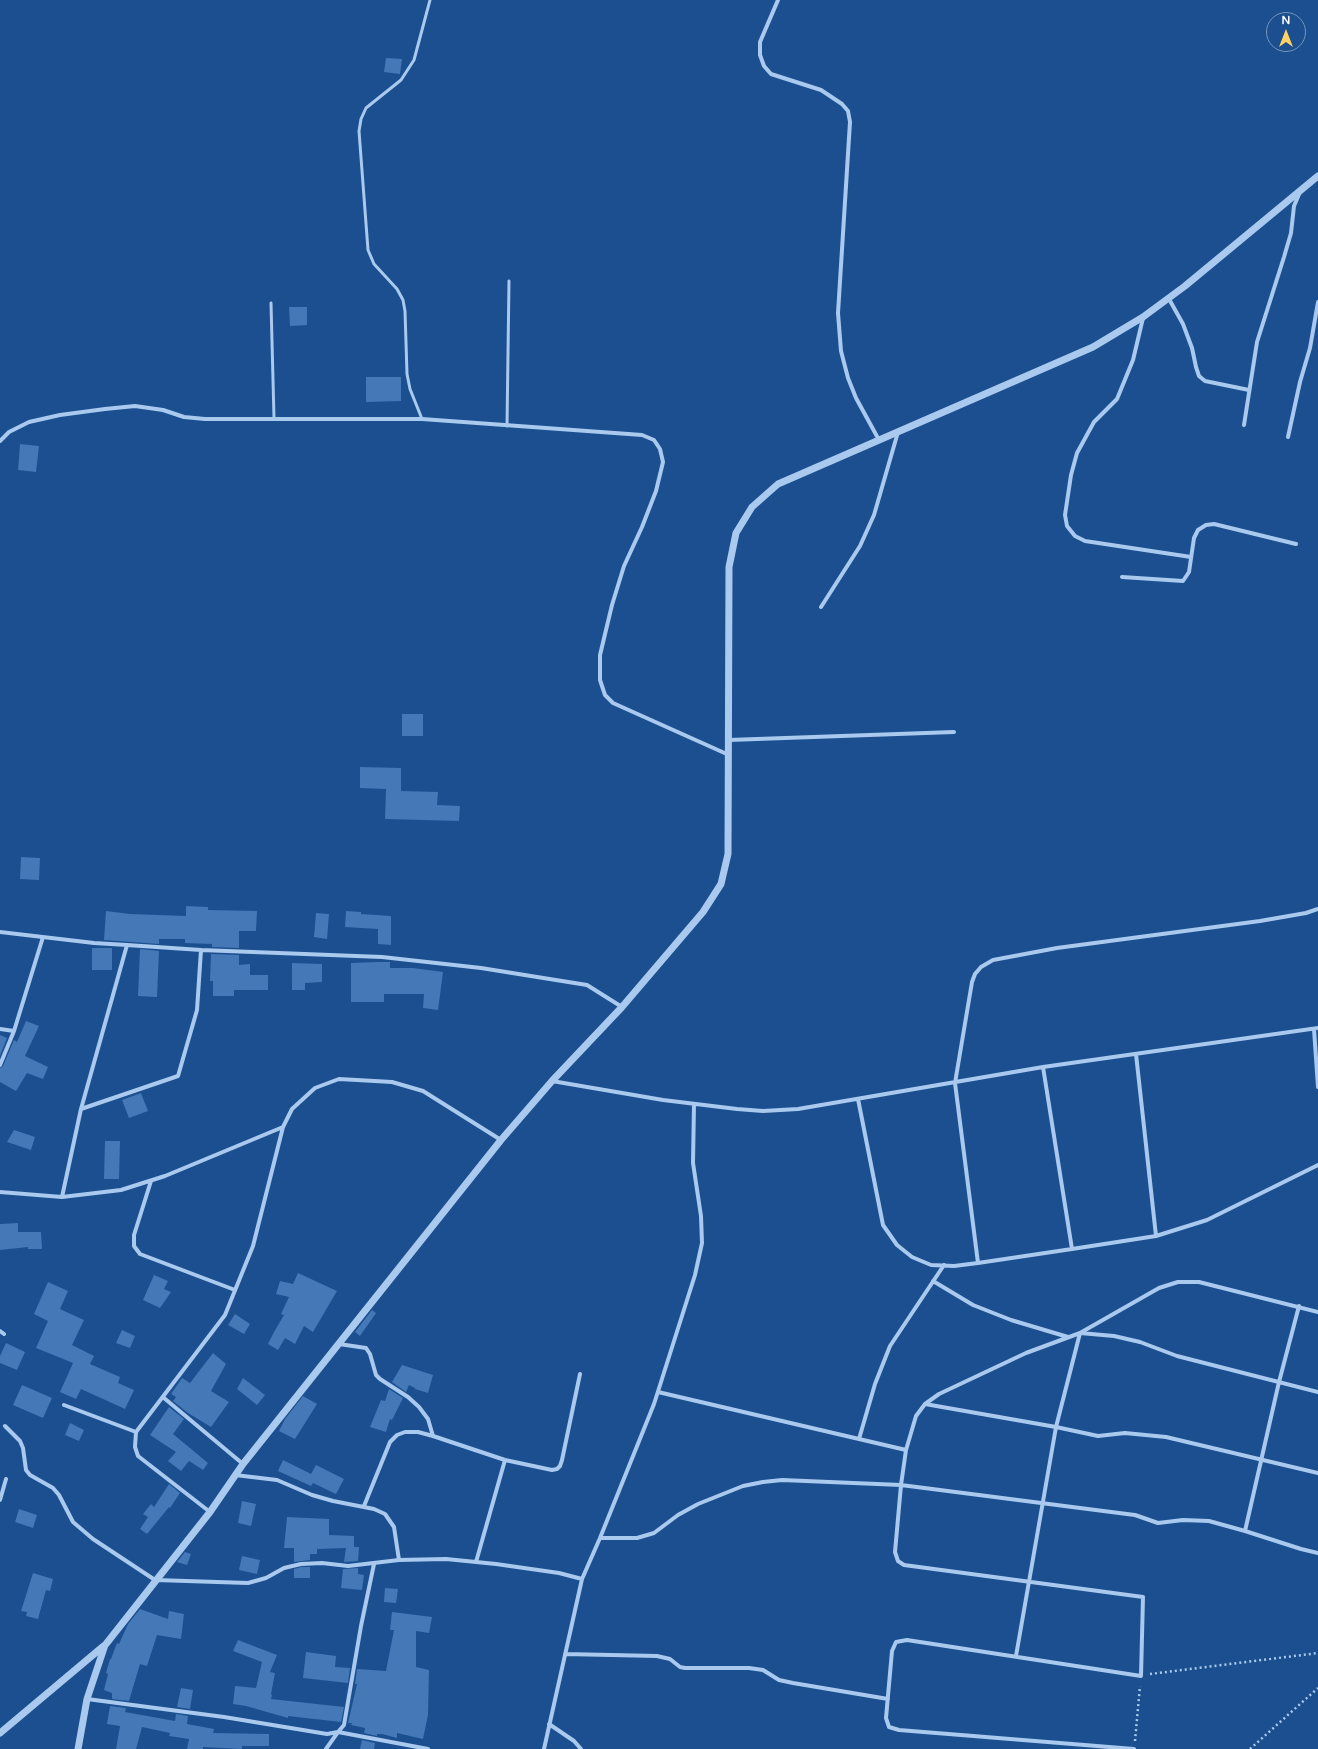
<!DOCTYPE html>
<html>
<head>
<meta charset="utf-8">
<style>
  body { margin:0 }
  #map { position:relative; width:1318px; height:1749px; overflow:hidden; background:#1b4f8f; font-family:"Varela Round",sans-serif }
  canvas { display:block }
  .north { position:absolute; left:1266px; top:12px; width:40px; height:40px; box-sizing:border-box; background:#1b4f8f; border:1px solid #7695bc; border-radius:50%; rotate:0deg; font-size:11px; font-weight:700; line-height:16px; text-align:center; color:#fff }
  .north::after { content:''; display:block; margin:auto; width:14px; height:18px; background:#ffd166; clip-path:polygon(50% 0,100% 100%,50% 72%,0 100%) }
</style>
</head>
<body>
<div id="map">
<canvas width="1318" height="1749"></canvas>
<div class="north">N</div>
</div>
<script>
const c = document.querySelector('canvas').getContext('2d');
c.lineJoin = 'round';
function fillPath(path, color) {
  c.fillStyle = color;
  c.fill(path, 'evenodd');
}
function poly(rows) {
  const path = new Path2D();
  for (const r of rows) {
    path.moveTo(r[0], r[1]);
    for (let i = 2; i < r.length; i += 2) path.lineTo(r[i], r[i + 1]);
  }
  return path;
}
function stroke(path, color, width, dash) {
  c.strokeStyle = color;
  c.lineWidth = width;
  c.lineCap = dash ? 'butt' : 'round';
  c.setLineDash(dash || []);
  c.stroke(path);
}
const building = poly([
  [386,58,402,59,400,74,384,72],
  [289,307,307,307,307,325,290,326],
  [366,377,401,377,401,401,366,402],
  [20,444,39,446,36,472,18,470],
  [402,714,423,714,423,736,402,736],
  [360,767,401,768,401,791,438,792,437,805,460,806,459,821,385,819,386,789,360,788],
  [21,857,40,858,39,880,20,879],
  [186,906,208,907,208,910,257,911,256,931,239,931,239,948,212,947,212,944,185,943,185,939,159,939,159,944,104,940,106,911,130,914,186,916],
  [346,911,361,912,361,914,391,916,391,945,378,944,378,929,345,927],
  [316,913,329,914,327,939,314,937],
  [92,948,112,948,112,970,92,970],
  [140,949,159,951,157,997,138,996],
  [211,954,239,955,239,965,250,964,250,975,268,975,268,990,234,990,234,996,213,996,213,981,210,981],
  [378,962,390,962,390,968,413,968,443,972,438,1010,423,1008,424,994,384,994,384,1002,351,1002,351,963],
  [292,963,322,964,322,982,305,983,305,990,292,990],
  [26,1021,39,1026,25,1056,48,1067,43,1079,27,1073,16,1091,0,1082,0,1068,3,1066,14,1040,17,1042],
  [0,1035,7,1038,0,1056],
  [141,1093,148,1111,129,1118,122,1100],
  [14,1130,35,1137,31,1150,7,1142],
  [105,1141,120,1141,119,1179,104,1179],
  [18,1223,18,1232,41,1232,42,1249,28,1249,28,1247,0,1250,0,1224],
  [298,1273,337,1291,313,1332,304,1326,295,1344,285,1338,278,1350,268,1344,274,1332,284,1315,281,1314,289,1297,276,1294,280,1281,293,1284],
  [154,1275,168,1281,164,1289,171,1292,160,1308,143,1300],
  [48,1282,68,1291,60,1309,84,1320,72,1345,94,1356,90,1364,120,1377,118,1383,134,1390,125,1409,81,1389,76,1399,60,1392,73,1363,36,1348,48,1321,34,1314],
  [372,1310,376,1313,360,1336,355,1332],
  [235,1314,250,1324,244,1334,228,1325],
  [122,1330,135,1336,130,1348,116,1343],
  [6,1343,25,1352,17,1370,0,1363,0,1356],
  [213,1353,226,1364,211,1391,229,1402,211,1427,188,1413,173,1401,176,1397,171,1394,182,1378,190,1383],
  [402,1365,433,1375,428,1393,415,1389,415,1388,409,1385,406,1392,392,1382],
  [243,1378,265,1395,257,1405,237,1389],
  [22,1385,52,1398,43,1418,13,1405],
  [389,1389,403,1398,392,1420,390,1419,386,1432,370,1427,381,1400,385,1401],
  [303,1396,317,1404,295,1439,279,1431,285,1419],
  [169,1407,184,1419,173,1434,208,1463,203,1470,189,1461,181,1471,168,1461,176,1452,150,1435],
  [70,1423,84,1430,79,1441,65,1435],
  [283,1460,311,1474,316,1465,344,1479,336,1494,313,1483,311,1486,278,1471],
  [169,1484,180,1493,170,1508,169,1507,147,1534,140,1529,148,1517,143,1514,151,1504,154,1507],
  [242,1501,256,1504,251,1526,238,1523],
  [19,1509,37,1515,33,1528,15,1522],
  [287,1517,329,1519,329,1535,354,1536,354,1547,359,1547,358,1561,344,1562,346,1548,317,1549,317,1554,310,1554,310,1560,294,1562,294,1548,284,1548],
  [185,1552,191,1554,187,1565,177,1562],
  [242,1556,260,1560,257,1574,239,1570],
  [301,1567,310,1567,310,1578,294,1578,294,1569],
  [358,1568,358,1574,364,1575,362,1590,341,1588,343,1569],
  [33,1573,53,1579,50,1591,46,1590,38,1619,26,1616,27,1612,21,1611],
  [385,1588,398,1589,396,1603,384,1602],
  [140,1609,168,1619,169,1611,184,1614,181,1639,157,1635,147,1666,140,1664,129,1701,112,1699,112,1693,104,1690,108,1674,106,1673,110,1659,111,1659,117,1643,119,1644,128,1624],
  [392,1612,432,1617,429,1633,416,1631,416,1667,429,1670,428,1715,423,1739,397,1733,397,1738,382,1734,377,1734,377,1736,364,1733,365,1728,351,1725,352,1723,348,1723,357,1684,355,1684,357,1669,386,1671,394,1630,390,1630],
  [238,1640,277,1655,270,1672,275,1673,271,1694,272,1695,271,1699,344,1707,341,1722,288,1716,288,1718,246,1706,233,1704,235,1686,256,1688,262,1662,233,1651],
  [306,1652,336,1656,335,1667,350,1668,348,1683,303,1678],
  [181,1688,193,1690,190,1709,177,1707],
  [110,1706,126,1708,125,1712,175,1721,176,1714,188,1716,187,1724,214,1729,213,1733,269,1734,269,1746,242,1746,242,1749,203,1747,203,1749,187,1749,189,1739,169,1736,170,1733,142,1727,136,1749,116,1749,120,1726,107,1724],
  [362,1740,375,1743,374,1749,360,1749]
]);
const path = poly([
  [1150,1674,1318,1653],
  [1135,1741,1140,1686],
  [1250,1749,1318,1688]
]);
const service = poly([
  [271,303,274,418],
  [422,419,410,389,407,374,405,311,403,300,397,289,374,264,368,250,359,131,361,119,366,108,401,80,414,60,430,0],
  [507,426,509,281]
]);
const minor = poly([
  [778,0,760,42,760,55,764,66,771,74,821,90,842,104,848,111,850,122,838,313,841,351,848,378,856,398,879,440],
  [1169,299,1183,324,1192,348,1196,367,1199,376,1205,381,1249,390],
  [1143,318,1133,360,1117,399,1094,422,1077,453,1071,475,1065,515,1067,526,1075,536,1085,541,1191,557],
  [1244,425,1257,342,1284,257,1291,233,1294,206,1300,192],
  [1288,437,1300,382,1310,348,1318,302],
  [0,441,9,432,29,422,60,415,105,409,135,406,163,410,184,417,205,419,422,419,642,435,654,440,660,449,663,462,656,491,642,527,624,566,612,605,600,655,600,680,605,695,613,703,729,755],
  [1122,577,1183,581,1189,572,1194,538,1198,530,1206,525,1214,524,1296,544],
  [821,607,860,546,874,515,898,432],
  [729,740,954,732],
  [0,932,94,943,127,945,81,1109],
  [127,945,201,950,382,957,481,968,587,985,622,1007],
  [0,1029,14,1031,0,1065],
  [1314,1029,1318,1087],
  [14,1031,43,937],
  [1136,1054,1156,1236],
  [1043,1067,1072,1249,1156,1236,1207,1220,1318,1165],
  [552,1081,663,1100,737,1109,763,1111,798,1109,1043,1067,1318,1028],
  [858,1099,883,1225,897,1245,912,1257,931,1265,954,1266,978,1263],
  [151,1181,134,1235,134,1246,140,1254,235,1290],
  [0,1192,62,1197,121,1190,165,1176,283,1127,292,1109,315,1088,339,1079,392,1082,423,1091,501,1140],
  [62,1197,81,1109,178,1076,197,1010,201,950],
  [1072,1249,978,1263,955,1083,972,982,975,974,981,967,993,960,1057,948,1260,921,1306,913,1318,909],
  [933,1281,973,1305,1011,1320,1068,1337],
  [0,1331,4,1334],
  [1080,1333,1114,1336,1140,1342,1177,1356,1318,1392],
  [339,1344,366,1348,370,1354,376,1375,380,1379,408,1397,419,1407,428,1419,433,1436],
  [658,1392,906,1450],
  [164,1398,243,1464],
  [925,1404,1056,1427,1098,1436,1125,1433,1166,1437,1318,1473],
  [64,1405,136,1432],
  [5,1426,20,1441,23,1448,26,1470,30,1475,53,1488,59,1495,73,1522,93,1539,155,1580,248,1583,266,1578,284,1568,301,1564,322,1563,348,1566,399,1560,446,1559,496,1564,559,1573,582,1579,600,1538,654,1404,695,1275,702,1243,701,1216,693,1163,694,1104],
  [859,1439,875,1384,890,1346,944,1265],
  [235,1475,277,1480,312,1495,333,1501,374,1509,385,1514,394,1527,399,1560],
  [0,1500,6,1479],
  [364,1506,390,1442,397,1435,405,1432,418,1432,433,1436,505,1460,552,1470,557,1469,560,1466,562,1460,580,1374],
  [210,1512,138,1456,135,1447,136,1432,225,1315,253,1246,283,1127],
  [1245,1531,1279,1382,1299,1306],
  [600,1538,637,1538,654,1533,678,1515,698,1504,743,1486,763,1482,782,1480,901,1485,1119,1513,1135,1515,1158,1523,1183,1520,1209,1521,1245,1531,1301,1549,1318,1553],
  [476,1562,505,1460],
  [565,1654,657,1656,670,1659,680,1667,685,1668,749,1668,763,1670,779,1680,793,1683,888,1699],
  [1016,1656,1056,1427,1080,1333],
  [87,1699,224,1717,327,1734,338,1732,344,1725,361,1626,374,1564],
  [549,1724,574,1741,581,1749],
  [326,1749,338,1732,428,1749],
  [544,1749,582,1579],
  [1134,1749,899,1730,889,1727,886,1718,892,1651,896,1642,907,1640,1141,1676,1143,1597,904,1565,898,1561,895,1552,901,1485,906,1450,916,1416,925,1404,939,1394,1026,1353,1080,1333,1159,1288,1178,1282,1199,1282,1318,1312]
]);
const tertiary = poly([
  [0,1733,106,1644,210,1512,243,1464,501,1140,552,1081,622,1007,703,912,721,884,728,854,729,567,736,533,752,507,778,484,1093,347,1143,317,1185,286,1318,176],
  [78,1749,87,1699,105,1645]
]);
fillPath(building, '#4478b7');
stroke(path, '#a9c9ee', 2.5, [2, 3]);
stroke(service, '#a9c9ee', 3);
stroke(minor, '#a9c9ee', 4);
stroke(tertiary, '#a9c9ee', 7);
</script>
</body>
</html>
